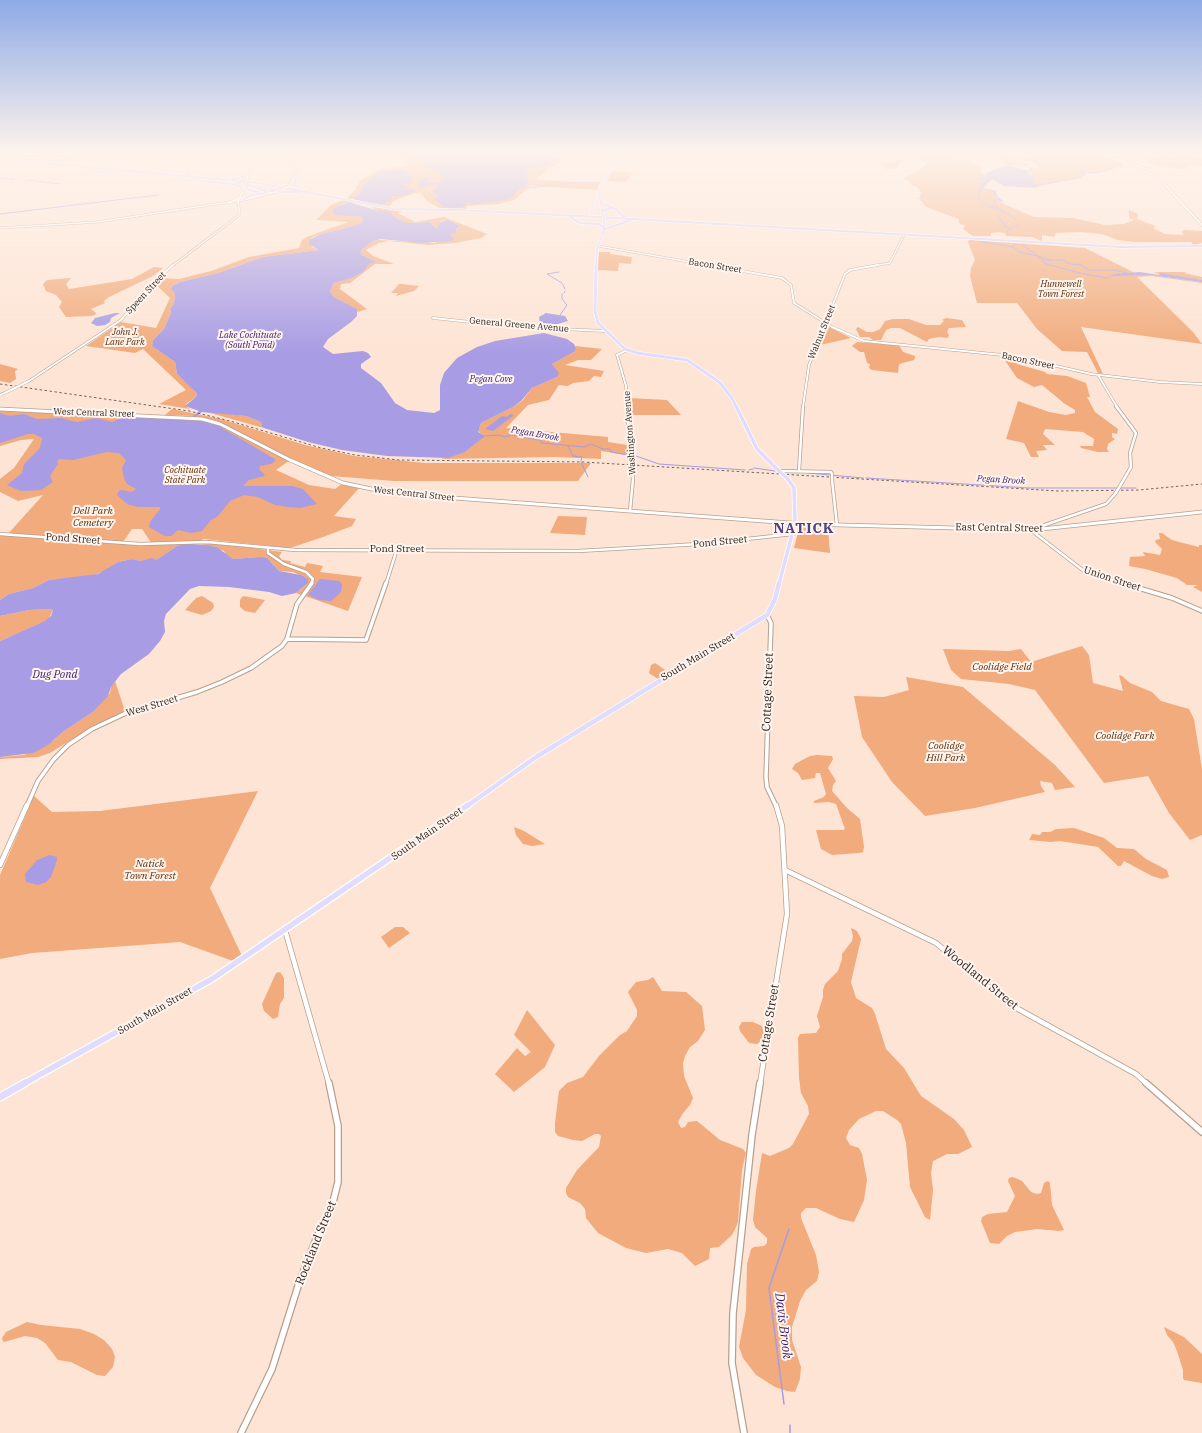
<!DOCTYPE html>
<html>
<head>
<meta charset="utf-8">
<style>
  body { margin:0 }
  canvas { display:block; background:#fde4d4 }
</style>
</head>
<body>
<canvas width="1202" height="1433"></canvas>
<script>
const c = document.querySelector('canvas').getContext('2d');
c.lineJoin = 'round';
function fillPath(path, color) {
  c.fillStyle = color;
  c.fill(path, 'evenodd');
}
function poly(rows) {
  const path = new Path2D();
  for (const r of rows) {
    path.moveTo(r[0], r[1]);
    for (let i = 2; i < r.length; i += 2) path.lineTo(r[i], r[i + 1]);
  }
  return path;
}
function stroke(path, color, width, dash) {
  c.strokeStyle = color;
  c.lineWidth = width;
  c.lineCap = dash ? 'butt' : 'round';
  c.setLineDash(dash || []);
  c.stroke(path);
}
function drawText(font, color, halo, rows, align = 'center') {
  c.font = font + ' "IBM Plex Serif",serif';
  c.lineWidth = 4;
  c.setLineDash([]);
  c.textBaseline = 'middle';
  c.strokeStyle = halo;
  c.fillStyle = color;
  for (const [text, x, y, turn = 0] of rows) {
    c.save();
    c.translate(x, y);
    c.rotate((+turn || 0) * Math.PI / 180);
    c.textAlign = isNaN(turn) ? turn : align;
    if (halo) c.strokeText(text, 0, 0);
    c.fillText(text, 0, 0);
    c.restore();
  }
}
const green = poly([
  [396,153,552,153,561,156,562,160,555,166,548,168,546,172,538,177,538,180,600,183,597,190,530,186,514,200,498,204,467,206,466,209,442,209,428,202,420,193,415,193,394,201,389,207,347,198,354,191,361,180,380,169,410,166],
  [915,153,946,153,955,159,962,160,961,158,971,161,981,168,981,173,987,175,984,178,987,179,985,182,979,188,993,191,993,194,998,197,996,198,997,201,1034,217,1073,218,1105,225,1124,224,1134,220,1129,218,1129,210,1138,214,1137,219,1153,225,1156,227,1153,228,1165,234,1184,235,1182,232,1184,230,1202,231,1202,243,1194,245,1191,242,1135,242,1118,240,1102,234,1081,232,1056,233,1054,237,1042,235,1042,241,1032,237,1006,236,1005,233,998,232,991,233,991,236,973,236,963,229,965,226,959,223,959,219,926,207,919,198,921,193,918,188,910,184,909,181,904,178,921,169,928,163,916,158,917,156],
  [1022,153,1086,154,1119,161,1123,165,1122,167,1114,168,1112,170,1095,174,1083,172,1087,174,1081,178,1040,186,1033,182,1033,175,1028,170,1030,170,1028,167,1040,169,1040,168,1031,161,1024,161,1013,157,1012,159,1029,164,1029,166,1005,165,999,157,1001,155,1012,154,1029,158],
  [1163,155,1176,158,1182,155,1194,156,1202,158,1202,166,1191,165,1189,167,1183,169,1158,166,1145,162,1149,162,1146,159,1148,158],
  [905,159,907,159,904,162,898,163,898,167,892,169,886,169,879,164,881,161,893,162,897,160],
  [611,171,633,173,626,182,605,181],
  [343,200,351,202,342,204,333,210,333,214,363,217,362,223,339,230,321,234,311,238,312,247,319,250,263,257,218,273,180,282,172,286,171,289,175,294,174,304,170,309,171,313,164,329,153,340,152,346,175,362,177,374,195,390,197,396,186,404,187,407,190,409,159,404,186,390,143,349,135,353,86,346,121,322,156,328,170,298,155,284,161,278,179,279,211,271,249,257,299,248,302,240,307,237,348,222,316,220,331,205],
  [372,207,402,211,398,213,415,222,444,217,487,234,481,238,455,243,428,245,389,241,379,243,366,250,373,256,394,264,375,264,350,283,341,284,340,289,367,309,358,312,355,308,334,297,330,291,334,283,352,278,361,273,369,264,376,262,362,255,361,250,373,241,378,240,434,243,451,238,450,234,461,226,449,220,440,222,437,229,430,222,406,223,393,216,391,213,375,210],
  [969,240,1085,248,1135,273,1202,282,1202,283,1151,276,1137,277,1193,332,1202,344,1081,327,1103,374,1098,373,1087,352,1062,351,1037,329,1017,303,977,303,970,276,971,268,975,260,968,242],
  [599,252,610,252,610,254,632,257,631,264,619,263,618,271,598,270],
  [154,267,163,268,155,275,109,297,104,301,105,303,91,309,96,313,95,315,91,316,66,317,59,307,62,302,56,295,46,291,43,284,47,280,71,278,66,284,69,289,132,279],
  [1158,272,1187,272,1184,273,1202,277,1202,280,1153,273],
  [399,284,402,284,419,286,414,291,396,296,398,293,391,293],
  [946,318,962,320,966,327,949,328,947,332,949,335,948,338,939,337,929,339,927,342,900,328,891,328,886,330,881,340,873,340,869,337,860,337,856,329,858,327,867,332,873,332,880,329,885,321,893,319,909,319,926,325,940,325,944,321,942,320],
  [828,327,831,328,851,338,820,345],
  [857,342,899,345,903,352,915,356,915,358,914,360,899,364,898,373,872,370,869,368,870,364,867,363,864,352,860,352,852,346],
  [576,346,602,349,591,360,578,360,565,365,604,371,601,377,594,376,589,381,573,383,568,386,559,385,549,400,528,405,506,428,608,437,608,442,627,445,628,455,601,451,601,459,555,457,441,459,465,452,484,436,478,431,481,423,513,407,522,401,532,388,557,377,557,371,552,364,574,352],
  [1002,356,1022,359,1017,364,1045,372,1047,374,1067,376,1086,383,1090,397,1087,397,1095,412,1118,429,1117,434,1112,433,1112,437,1115,439,1108,444,1107,449,1109,452,1098,452,1081,448,1080,446,1093,446,1094,439,1083,432,1045,429,1043,434,1055,445,1043,445,1047,450,1036,451,1039,457,1031,457,1024,443,1006,439,1018,401,1049,412,1066,415,1075,413,1075,410,1065,404,1042,385,1034,387,1017,378],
  [0,364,18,369,15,371,16,379,10,383,0,381],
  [629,398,667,400,681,415,630,415],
  [172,409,221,419,305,445,354,456,425,463,591,463,578,481,394,481,331,476,289,458,214,420,194,416,165,415],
  [0,410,194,417,215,422,290,460,276,470,309,485,335,489,343,483,360,487,334,516,356,519,352,526,323,537,290,548,203,539,201,541,282,552,279,556,282,560,291,561,290,563,305,567,307,563,323,566,320,572,362,577,348,611,296,593,306,585,308,581,306,578,293,572,279,571,270,561,259,557,233,559,226,555,224,551,208,545,200,544,177,546,156,560,141,561,132,559,118,562,104,571,92,576,49,580,33,588,9,594,0,600,0,534,7,535,43,495,18,501,0,492,0,479,14,468,34,439,21,440,0,446],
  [132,529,142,529,152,544,123,542],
  [203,411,246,416,261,422,262,427,264,428],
  [558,516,587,517,585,535,550,533],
  [804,526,828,528,830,553,794,548,799,528],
  [1159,533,1162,533,1172,540,1179,542,1199,547,1199,545,1202,545,1202,592,1193,587,1198,585,1187,585,1177,578,1145,569,1129,566,1130,557,1145,556,1143,552,1160,555,1162,549,1155,542,1156,540,1160,539],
  [202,596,213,603,214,607,211,611,202,615,185,610,196,598],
  [243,596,265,600,255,613,245,611,240,607,240,600],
  [50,609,53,610,48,620,0,641,0,616,29,610],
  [1082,646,1089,655,1093,683,1123,691,1119,675,1122,676,1130,683,1152,692,1161,701,1189,709,1194,719,1202,769,1202,835,1190,840,1169,813,1148,776,1104,783,1035,690,1009,684,961,679,951,670,943,649,1009,651,1021,649,1031,662],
  [655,663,668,672,658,679,649,673,651,665],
  [906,677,963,687,1055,765,1075,787,1055,790,1052,783,1040,781,1041,786,1045,792,975,808,925,816,892,782,862,737,854,696,884,697,909,690],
  [115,681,125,711,93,726,50,753,38,757,0,759,0,757,24,755,54,740,64,731,93,712,110,693,111,687],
  [817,755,832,756,833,759,828,768,836,781,833,785,832,791,847,808,860,819,864,847,863,852,859,853,832,855,821,849,816,830,843,830,845,829,836,804,829,802,814,803,814,801,824,797,826,794,820,773,816,773,815,778,802,780,798,773,792,769,795,764,810,756],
  [258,791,210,888,242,956,233,961,180,942,32,953,0,959,0,875,34,796,52,812,100,811],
  [514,827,524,831,545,844,532,846,523,844,516,835],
  [1074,828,1104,838,1117,848,1134,849,1146,859,1167,870,1169,877,1162,879,1152,876,1124,861,1121,866,1118,866,1098,847,1060,841,1051,842,1029,840,1032,834,1040,835,1042,832,1050,832,1056,829],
  [395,927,403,927,410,933,389,948,381,937],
  [851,928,857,931,861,939,851,982,856,998,872,1008,875,1014,886,1049,904,1068,921,1096,954,1119,964,1130,972,1147,958,1154,947,1154,933,1161,931,1173,933,1190,930,1220,925,1217,910,1187,906,1143,901,1124,897,1120,883,1111,876,1111,859,1119,849,1130,846,1138,850,1145,859,1148,862,1154,867,1180,864,1200,854,1222,840,1219,816,1208,806,1208,801,1213,801,1218,816,1255,819,1272,817,1281,806,1290,800,1301,792,1327,792,1340,801,1367,800,1379,795,1392,787,1391,775,1387,756,1375,743,1358,739,1347,746,1310,747,1264,750,1253,751,1249,754,1247,764,1246,767,1243,767,1238,755,1227,753,1220,756,1191,762,1153,770,1156,789,1148,793,1144,809,1114,808,1106,801,1093,799,1078,798,1038,800,1034,816,1033,820,1027,817,1016,823,997,823,990,825,984,838,971,842,959,842,954,852,941,853,936],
  [280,972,284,978,284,998,280,1004,278,1017,273,1019,264,1011,262,1004,276,973],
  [653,977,662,991,686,992,702,1006,705,1030,698,1041,690,1047,685,1056,683,1063,684,1076,693,1098,690,1105,683,1113,678,1122,681,1128,685,1127,688,1122,697,1121,720,1140,743,1149,746,1153,742,1170,738,1222,736,1227,732,1235,719,1247,710,1248,709,1259,695,1266,682,1253,668,1249,646,1253,626,1248,598,1233,586,1218,585,1209,580,1203,568,1197,566,1193,566,1188,577,1170,599,1147,601,1136,599,1134,595,1134,582,1141,573,1140,558,1136,555,1132,555,1123,559,1091,567,1083,583,1077,599,1056,620,1035,627,1031,637,1016,637,1010,628,992,636,982,648,980],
  [527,1010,555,1045,545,1067,514,1092,495,1074,517,1048,525,1056,531,1052,514,1035],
  [742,1022,753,1022,762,1026,764,1033,761,1041,757,1044,749,1043,740,1031,739,1027],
  [1013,1177,1022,1181,1031,1192,1037,1194,1041,1193,1044,1183,1048,1181,1050,1183,1052,1205,1064,1230,1059,1231,1037,1229,1015,1232,1007,1236,999,1244,990,1243,981,1221,982,1217,988,1214,1007,1212,1015,1196,1008,1181,1009,1178],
  [27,1322,41,1325,80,1329,94,1334,104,1340,112,1349,115,1357,113,1367,105,1376,97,1375,71,1362,58,1360,45,1343,37,1338,25,1336,4,1342,3,1341,2,1338,6,1332],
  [1164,1327,1184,1337,1202,1354,1202,1383,1184,1380,1183,1378,1183,1370,1177,1351,1173,1342,1167,1335]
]);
const water = poly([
  [543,153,553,156,555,160,544,167,526,168,529,170,526,175,528,178,526,180,530,183,525,186,528,188,519,189,513,196,505,200,475,204,469,202,463,207,456,208,444,207,435,199,438,195,432,192,437,187,435,185,418,189,419,186,417,184,424,177,432,178,427,181,429,183,440,182,445,178,438,172,425,168,424,165,425,159,405,154],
  [1007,165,1028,171,1029,174,1033,175,1033,182,1040,186,1035,188,1004,186,992,179,983,188,997,191,996,194,1004,203,996,200,998,197,993,195,993,191,978,188,987,179,976,179,987,176,986,173],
  [396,170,403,170,412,176,412,182,405,184,405,186,411,187,401,190,415,189,415,192,402,196,391,196,392,200,384,204,376,205,358,200,352,203,375,210,391,212,393,216,406,223,430,222,437,229,439,223,448,220,461,226,456,229,456,233,450,234,454,239,450,241,422,243,381,239,373,241,361,250,362,255,376,262,369,264,363,272,352,278,334,283,330,291,334,297,357,309,357,316,351,322,328,339,323,347,333,354,363,351,368,353,371,357,361,364,361,368,381,383,395,403,407,410,434,413,440,410,440,385,444,373,457,358,477,347,495,341,544,333,567,339,574,344,576,348,574,352,552,364,559,373,557,377,532,388,521,401,513,407,481,423,478,432,485,436,465,452,448,458,387,456,342,450,308,442,264,428,262,427,261,422,246,416,202,412,193,419,217,425,275,459,275,461,271,464,260,466,259,469,265,475,264,476,249,480,243,486,292,486,303,489,317,504,300,508,288,507,275,505,258,497,244,495,230,501,218,516,211,520,202,531,191,533,178,530,171,536,165,536,149,527,150,522,160,509,160,507,138,507,127,504,117,495,119,491,122,490,132,492,136,489,127,484,124,478,122,468,126,460,119,453,107,452,73,460,59,459,57,461,58,464,50,476,53,482,41,490,21,491,7,485,22,473,24,464,40,448,42,438,34,434,28,434,0,443,0,413,10,416,24,414,37,419,61,418,77,422,96,418,112,422,126,416,190,419,199,411,185,406,197,396,196,392,177,374,175,362,152,346,153,340,164,329,171,313,170,309,174,304,175,294,171,289,172,286,180,282,218,273,263,257,319,250,309,244,309,240,321,234,339,230,362,223,363,217,336,215,333,214,333,208,355,200,354,197,362,191,364,184,373,176,381,172],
  [1140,272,1159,275,1160,273,1202,280,1202,282,1150,275,1113,276,1113,274],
  [115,313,120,313,111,318,110,322,105,325,97,326,91,323,95,318],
  [546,313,565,316,568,321,551,326,540,325,539,317],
  [510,414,514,415,493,431,485,429,502,416,507,417],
  [187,544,208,545,218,548,233,559,259,557,267,558,279,571,301,575,308,579,308,583,296,593,282,596,269,592,229,587,199,586,190,589,166,614,164,621,165,632,160,641,149,654,121,674,111,687,108,696,93,712,64,731,48,745,33,753,0,757,0,641,45,621,51,616,53,610,50,609,29,610,0,616,0,600,9,594,33,588,49,580,98,574,118,562,132,559,141,561,152,558,156,560,177,546],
  [320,579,339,581,342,584,341,592,331,601,319,600,308,595],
  [50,855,57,857,57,860,51,877,46,882,38,885,26,882,25,874,37,860]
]);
const streamFar1 = poly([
  [113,153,116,153],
  [937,153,942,160,940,163,944,165],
  [0,157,8,158],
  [16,159,40,160],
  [46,160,63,160,85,154,109,153],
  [972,173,984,177],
  [0,178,14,179],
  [26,180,60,184],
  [1039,185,1080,177,1083,174,1080,172,1096,173,1121,165,1119,162,1094,155],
  [528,188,582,182,600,183],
  [982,189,979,191,981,193,978,196,980,201,1005,214],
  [996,200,993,205,1016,219],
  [0,214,158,195],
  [998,216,1005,226,1010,228],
  [1008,235,1007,231,1018,224],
  [981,242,1012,247],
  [1015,244,1013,247,1019,252,1037,256,1041,260,1063,260,1071,264,1081,265,1089,270,1114,270,1127,273],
  [1022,245,1042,258],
  [1039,257,1051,260],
  [1043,261,1046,264,1084,274,1107,278,1114,275],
  [559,272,547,274,562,283,565,289],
  [564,293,565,291],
  [560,315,567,305,562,299,562,294],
  [485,436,499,435,505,437,511,435,540,440,542,443,584,447,591,444,603,449,610,449,611,452,627,455],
  [568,446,573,456,582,457,581,461],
  [633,455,659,464,745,470],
  [581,462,588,477],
  [754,468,775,471],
  [749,470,753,469],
  [808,473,863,478],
  [866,478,1029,488,1117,488],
  [1120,488,1136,488]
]);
const stream = poly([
  [784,1404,769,1288,789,1229],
  [790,1425,790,1433]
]);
const tertiaryFar5 = poly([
  [0,228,97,222,243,200],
  [598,246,713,266],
  [172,266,238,216,240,213,238,202],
  [873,266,890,263,904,235]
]);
const tertiaryFar4 = poly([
  [708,265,782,278,791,285,794,303,832,327,864,341,1013,356,1091,374,1160,382,1202,384],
  [433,318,518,327,605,331],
  [627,350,617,355,626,386,627,407],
  [1098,375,1117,407],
  [29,381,121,320,147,289,173,265],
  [0,395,11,390],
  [803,407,809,365,845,274,850,270,878,265]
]);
const tertiaryFar3 = poly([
  [627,406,631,462],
  [1116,406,1136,433,1130,453,1131,467,1120,486],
  [779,471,831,472,832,474],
  [799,471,803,406],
  [832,480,837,525],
  [1115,494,1106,504,1036,528,1032,531,1084,571,1125,584],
  [630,511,633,479,631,467],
  [0,534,140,544,207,542,295,550,579,551,699,544,793,534],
  [268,548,268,553,284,564,306,572,313,579,311,584],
  [386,584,397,549]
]);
const tertiaryFar2 = poly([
  [1122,583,1172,598,1202,611],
  [767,615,771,623,766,777,767,787,776,806],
  [287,639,366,640,386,583],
  [27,806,38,781,54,759,68,745,92,729,126,713,197,692,222,682,251,668,282,646,287,639,297,604,312,583]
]);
const tertiaryFar1 = poly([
  [0,865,27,805],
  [785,870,936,943,1009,1004,1136,1074,1147,1084],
  [285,930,329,1084],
  [760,1084,787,914,782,826,776,805]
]);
const tertiary = poly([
  [1146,1083,1202,1132],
  [241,1433,272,1369,299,1283,317,1237,332,1206,338,1182,338,1126,329,1083],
  [744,1433,732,1363,733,1313,752,1135,760,1083]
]);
const secondaryFar1 = poly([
  [268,153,297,165,293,181,288,187],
  [1094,153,1151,170,1202,225],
  [242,157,257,154],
  [256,158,263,153],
  [254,162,261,159,275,158],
  [246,181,258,153],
  [240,197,243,200,270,193],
  [238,202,245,185],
  [229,203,239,198]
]);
const secondary = poly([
  [0,409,202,419,220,424,290,460,343,483,386,492,414,495,804,524,1032,530,1202,512]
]);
const primaryFar5 = poly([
  [591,213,594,200,599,193],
  [603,215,599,191,621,153],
  [596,266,597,249,604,231,604,219]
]);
const primaryFar4 = poly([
  [596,265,595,311,598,323,625,349,637,353,687,360,719,382,732,398,736,407]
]);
const primaryFar3 = poly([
  [736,406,757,449,780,472],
  [779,584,795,523,794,488,787,478]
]);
const primaryFar2 = poly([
  [467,806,536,757,767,615,775,599,779,583]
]);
const primaryFar1 = poly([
  [23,1084,212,979,468,805]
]);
const primary = poly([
  [0,1097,25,1083]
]);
const trunk = poly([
  [0,159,259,183,394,209,458,210,580,216,1120,247,1202,246],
  [189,170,186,173,190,175],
  [96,172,107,171],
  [296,173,295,185,300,188],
  [233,179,243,177,250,173],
  [203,181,232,184],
  [231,184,240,186,242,191],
  [246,184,265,191,283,189],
  [245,185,249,190,258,192],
  [279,192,300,192],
  [243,200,251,195,266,193],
  [600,200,603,204,616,209,624,217],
  [602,211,611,208],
  [570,217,580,223,599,224,605,229,631,220]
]);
const rail = poly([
  [0,384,189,411,230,421,321,448,355,455,399,460,583,462,1058,491,1139,490,1202,484]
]);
const tertiaryBridgeFar1 = poly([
  [11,390,29,381]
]);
const tertiaryBridge = poly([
  [631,462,631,467],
  [832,474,832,480],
  [1115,494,1120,486]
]);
const secondaryBridge = poly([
  [245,185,246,181],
  [283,189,288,187],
  [270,193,276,192]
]);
const primaryBridgeFar1 = poly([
  [603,215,604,219]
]);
const primaryBridge = poly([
  [780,472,787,478]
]);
const trunkBridge = poly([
  [236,184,242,181]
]);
const farStreetnames = [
  ["Bacon Street",715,266,9],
  ["Speen Street",146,293,-47],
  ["General Greene Avenue",519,325,5],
  ["Walnut Street",822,332,-68],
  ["Bacon Street",1028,361,12],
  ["West Central Street",94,413,2],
  ["Washington Avenue",630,433,-94],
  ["West Central Street",414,494,6]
];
const farParknames = [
  ["Hunnewell",1061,284],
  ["Town Forest",1061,294],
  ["John J.",125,332],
  ["Lane Park",125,342],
  ["Cochituate",185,470],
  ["State Park",185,480]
];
const farWaternames = [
  ["Lake Cochituate",250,335],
  ["(South Pond)",250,345],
  ["Pegan Cove",491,379],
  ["Pegan Brook",535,434,10],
  ["Pegan Brook",1001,480,3]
];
const parkNames = [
  ["Dell Park",93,511],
  ["Cemetery",93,523],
  ["Coolidge Field",1002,667],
  ["Coolidge Park",1125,736],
  ["Coolidge",946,746],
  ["Hill Park",946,758],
  ["Natick",150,864],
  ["Town Forest",150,876]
];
const streetNames = [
  ["East Central Street",999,528,1],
  ["Pond Street",73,539,4],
  ["Pond Street",720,542,-6],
  ["Pond Street",397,549],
  ["Union Street",1112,579,18],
  ["South Main Street",698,657,-31],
  ["West Street",152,706,-17],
  ["South Main Street",427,834,-35],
  ["South Main Street",155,1011,-30]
];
const waterNames = [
  ["Dug Pond",55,675]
];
const nearStreetnames = [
  ["Cottage Street",768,692,-88],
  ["Woodland Street",980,978,39],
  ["Cottage Street",769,1023,-81],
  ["Rockland Street",316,1243,-68]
];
const nearWaternames = [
  ["Davis Brook",783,1326,83]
];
const districtNames = [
  ["NATICK",804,529]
];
fillPath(green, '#f1ab7c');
fillPath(water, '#a89ce4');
stroke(streamFar1, '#a89ce4', 1);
stroke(stream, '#a89ce4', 1.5);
stroke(tertiaryFar5, '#b7a090', 2.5);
stroke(tertiaryFar4, '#b7a090', 3);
stroke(tertiaryFar3, '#b7a090', 4);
stroke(tertiaryFar2, '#b7a090', 5.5);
stroke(tertiaryFar1, '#b7a090', 6);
stroke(tertiary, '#b7a090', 8);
stroke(secondaryFar1, '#b7a090', 3);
stroke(secondary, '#b7a090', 4.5);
stroke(primaryFar5, '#fff', 3);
stroke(primaryFar4, '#fff', 4);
stroke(primaryFar3, '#fff', 5);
stroke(primaryFar2, '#fff', 6);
stroke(primaryFar1, '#fff', 8);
stroke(primary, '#fff', 9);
stroke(trunk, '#fff', 3);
stroke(tertiaryFar5, '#fff', 1.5);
stroke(tertiaryFar4, '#fff', 2);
stroke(tertiaryFar3, '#fff', 2.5);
stroke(tertiaryFar2, '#fff', 3.5);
stroke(tertiaryFar1, '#fff', 4.5);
stroke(tertiary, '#fff', 5.5);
stroke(secondaryFar1, '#fff', 2);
stroke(secondary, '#fff', 3);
stroke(primaryFar5, '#e0dcfe', 2);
stroke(primaryFar4, '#e0dcfe', 3);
stroke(primaryFar3, '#e0dcfe', 3.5);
stroke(primaryFar2, '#e0dcfe', 4.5);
stroke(primaryFar1, '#e0dcfe', 5.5);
stroke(primary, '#e0dcfe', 7);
stroke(trunk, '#d6d0fe', 2);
stroke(rail, '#73645b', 1, [2.5, 2.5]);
stroke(tertiaryBridgeFar1, '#b7a090', 3, []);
stroke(tertiaryBridge, '#b7a090', 4, []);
stroke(secondaryBridge, '#b7a090', 3, []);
stroke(primaryBridgeFar1, '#fff', 3, []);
stroke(primaryBridge, '#fff', 5, []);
stroke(trunkBridge, '#fff', 3, []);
stroke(tertiaryBridgeFar1, '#fff', 2);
stroke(tertiaryBridge, '#fff', 2.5);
stroke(secondaryBridge, '#fff', 2);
stroke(primaryBridgeFar1, '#e0dcfe', 2);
stroke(primaryBridge, '#e0dcfe', 3.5);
stroke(trunkBridge, '#d6d0fe', 2);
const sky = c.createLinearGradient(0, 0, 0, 354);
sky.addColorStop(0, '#8eaae6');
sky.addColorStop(0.43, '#fef3ec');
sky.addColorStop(1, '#fef3ec00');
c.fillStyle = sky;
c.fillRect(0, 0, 1202, 354);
drawText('9px', '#271e18', '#fff4ee', farStreetnames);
drawText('italic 9px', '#592c07', '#fff4ee', farParknames);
drawText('italic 9px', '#33196c', '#fff4ee', farWaternames);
drawText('italic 10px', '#592c07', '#fff4ee', parkNames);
drawText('10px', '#271e18', '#fff4ee', streetNames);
drawText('italic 11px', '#33196c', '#fff4ee', waterNames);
drawText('12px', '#271e18', '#fff4ee', nearStreetnames);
drawText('italic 13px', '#33196c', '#fff4ee', nearWaternames);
c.letterSpacing = '1px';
drawText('bold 14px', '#4f4280', '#fff4ee', districtNames);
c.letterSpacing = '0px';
</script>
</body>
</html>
